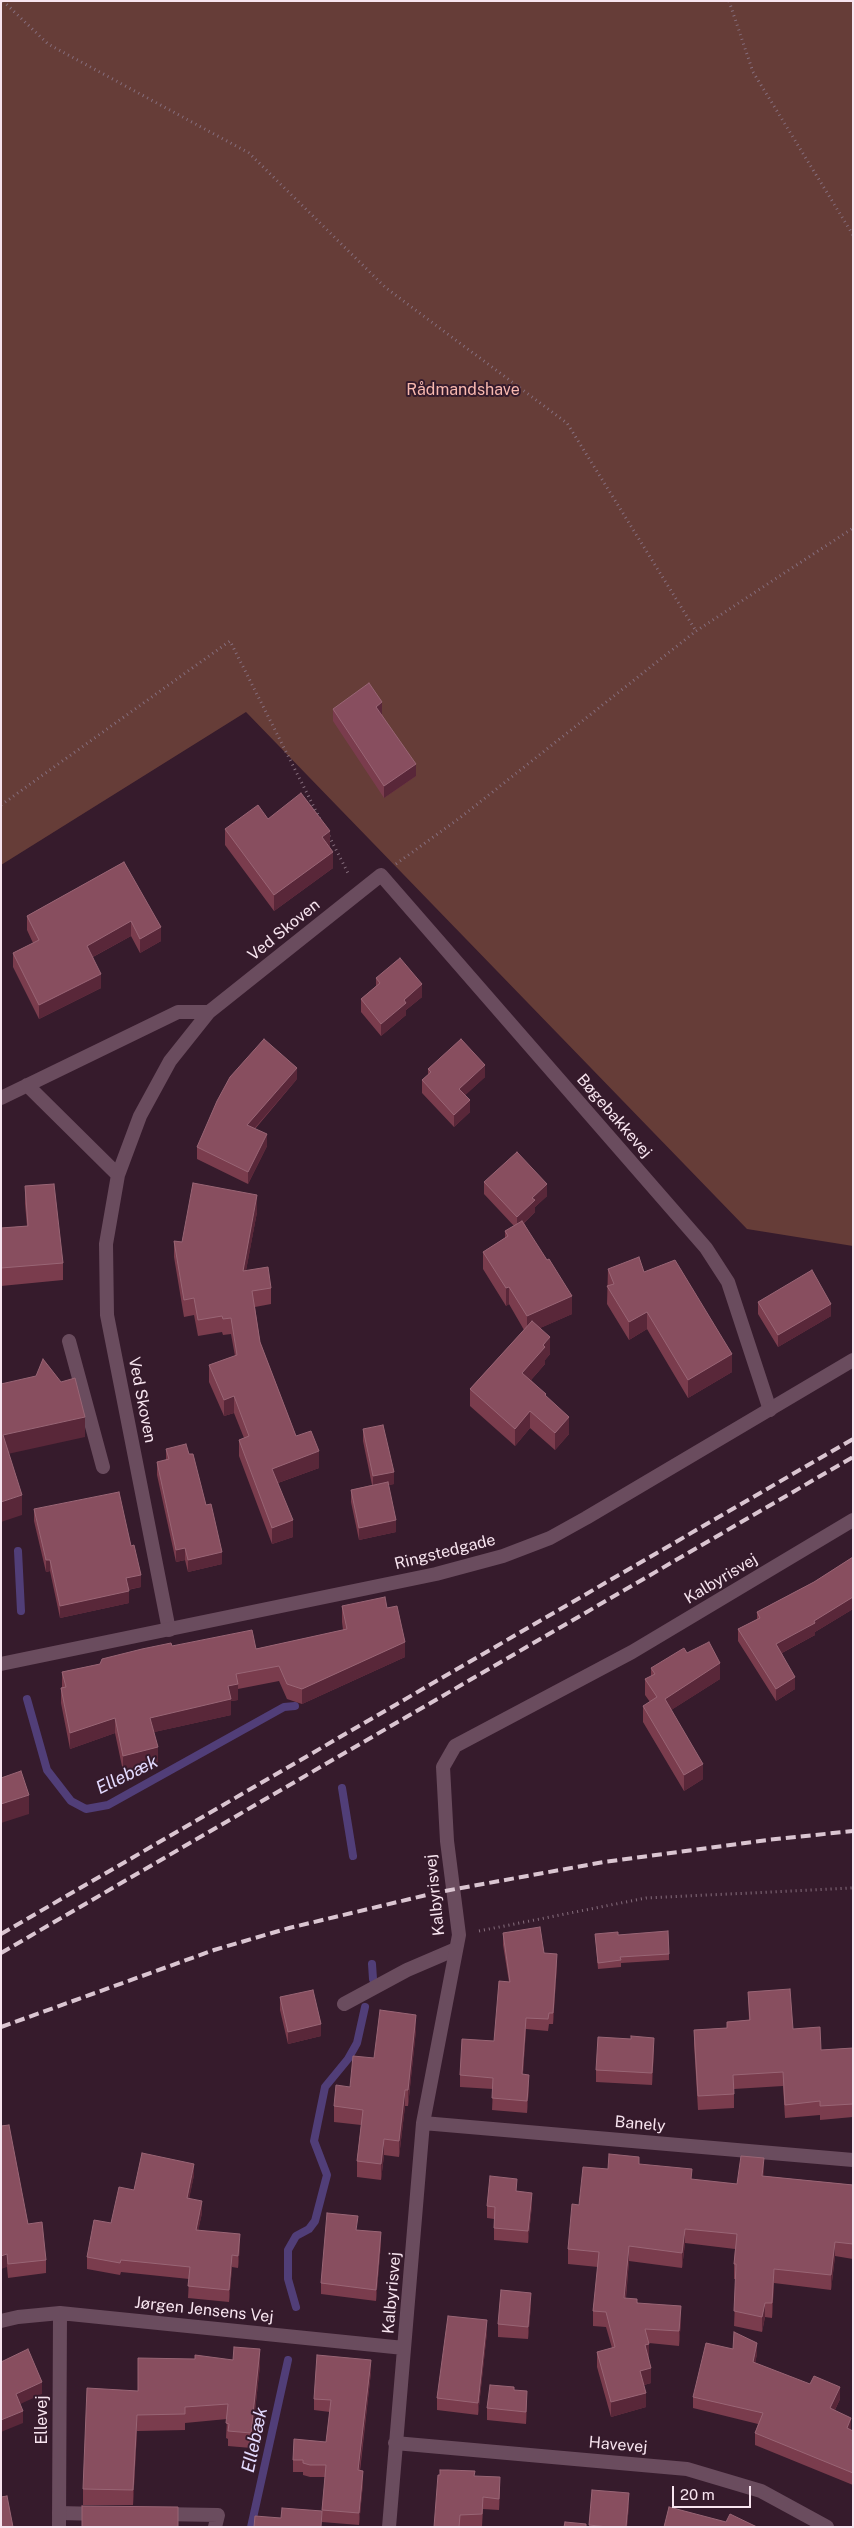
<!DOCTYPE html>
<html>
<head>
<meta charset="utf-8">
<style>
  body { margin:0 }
  #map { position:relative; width:854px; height:2528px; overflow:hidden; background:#361b2c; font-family:"Public Sans",sans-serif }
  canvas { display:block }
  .frame { position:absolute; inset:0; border:2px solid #f7e4ef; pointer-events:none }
  .scale { position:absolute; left:672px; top:2486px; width:79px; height:22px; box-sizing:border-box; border:2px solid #f7e4ef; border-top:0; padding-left:6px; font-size:15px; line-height:18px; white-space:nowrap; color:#f7e4ef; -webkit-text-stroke:4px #361b2c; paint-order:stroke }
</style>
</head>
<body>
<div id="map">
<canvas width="854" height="2528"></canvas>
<div class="frame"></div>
<div class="scale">20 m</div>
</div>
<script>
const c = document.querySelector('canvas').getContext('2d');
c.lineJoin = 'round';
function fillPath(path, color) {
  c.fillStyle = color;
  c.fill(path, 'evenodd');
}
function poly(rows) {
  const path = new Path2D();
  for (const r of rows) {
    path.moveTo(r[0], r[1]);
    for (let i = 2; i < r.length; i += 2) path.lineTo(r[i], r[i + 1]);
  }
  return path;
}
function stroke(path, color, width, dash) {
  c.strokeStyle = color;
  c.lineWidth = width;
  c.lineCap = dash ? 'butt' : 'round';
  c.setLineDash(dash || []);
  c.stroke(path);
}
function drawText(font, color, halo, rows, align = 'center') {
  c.font = font + ' "Public Sans",sans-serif';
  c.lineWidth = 4;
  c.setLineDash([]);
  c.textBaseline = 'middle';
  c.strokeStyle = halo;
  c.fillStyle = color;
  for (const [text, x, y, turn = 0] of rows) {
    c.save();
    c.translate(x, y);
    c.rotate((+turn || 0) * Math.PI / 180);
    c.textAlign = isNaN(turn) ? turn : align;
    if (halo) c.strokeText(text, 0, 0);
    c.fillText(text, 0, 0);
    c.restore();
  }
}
const green = poly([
  [1,1,853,1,853,1246,747,1229,246,712,1,865]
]);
const stream = poly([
  [18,1551,21,1611],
  [27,1699,47,1770,71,1801,86,1809,108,1805,284,1707,295,1706],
  [342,1788,353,1856],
  [372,1964,373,1979],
  [296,2307,288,2279,288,2250,296,2236,309,2229,315,2221,327,2175,314,2141,325,2087,348,2059,357,2043,365,2007],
  [251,2527,288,2360]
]);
const path = poly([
  [3,1,48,44,249,153,386,288,567,423,696,631],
  [729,1,753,72,853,235],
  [1,805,230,641,320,819],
  [329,836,349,875],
  [396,864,461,817,696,631,853,528],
  [479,1931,646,1898,853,1888]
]);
const service = poly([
  [69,1341,103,1467],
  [344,2004,407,1970,456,1949],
  [59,2513,100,2514],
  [159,2514,218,2515,215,2527]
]);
const minor = poly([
  [27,1085,118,1175],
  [1,1098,178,1012,209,1012],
  [169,1630,107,1315,106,1244,118,1175,140,1116,170,1061,209,1012,381,875,706,1248,728,1282,770,1410],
  [423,2123,853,2160],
  [1,2321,18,2317,60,2313,404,2348],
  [395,2443,687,2469,761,2491,827,2527],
  [59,2527,60,2313],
  [389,2527,423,2123,459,1935,447,1841,443,1767,455,1746,632,1652,853,1520]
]);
const tertiary = poly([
  [1,1664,436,1574,503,1556,550,1538,586,1518,853,1360]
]);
const rail = poly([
  [1,1934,853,1439],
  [1,1953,853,1457],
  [1,2027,214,1950,289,1928,439,1892,604,1862,767,1840,853,1831]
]);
const wall = poly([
  [333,709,382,714,416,776,384,798,333,721],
  [268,819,330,847,329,847,333,868,274,911,225,845,225,829],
  [124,862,161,941,140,953,131,936,93,957,101,988,39,1019,13,967,13,953,33,943,27,930,27,916],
  [376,978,422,997,406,1010,406,1015,381,1036,361,1012,361,999,376,986],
  [428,1069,485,1077,465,1095,470,1112,454,1127,422,1093,422,1080,428,1075],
  [297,1079,255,1129,267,1146,248,1184,197,1159,197,1147],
  [484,1182,547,1196,535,1207,535,1212,524,1223,572,1314,540,1328,550,1354,545,1360,545,1364,531,1380,546,1396,569,1434,555,1450,530,1428,515,1446,470,1406,470,1389,524,1330,509,1304,506,1306,483,1269,483,1252,505,1238,505,1231,514,1226,484,1194],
  [25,1186,63,1263,63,1280,1,1286,1,1228,27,1226,25,1204],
  [257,1212,246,1270,271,1288,271,1304,255,1307,260,1342,296,1436,319,1468,278,1483,293,1537,272,1544,239,1456,239,1440,244,1438,234,1413,224,1416,209,1382,209,1365,235,1356,231,1334,223,1335,222,1332,198,1336,194,1315,184,1317,174,1257,174,1241,182,1242],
  [608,1269,644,1272,732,1372,688,1398,647,1329,629,1340,607,1304],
  [758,1302,831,1316,778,1347,758,1314],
  [363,1429,394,1484,388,1485,396,1532,359,1540,351,1502,351,1490,372,1485,363,1441],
  [166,1449,189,1454,206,1505,222,1564,188,1572,185,1560,176,1562,157,1475,157,1462,166,1460],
  [34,1509,131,1546,141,1587,128,1590,129,1603,60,1618,50,1571,46,1572,34,1521],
  [853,1557,853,1609,815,1632,815,1635,782,1653,795,1689,776,1701,738,1641,738,1629,757,1619,757,1612,814,1582],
  [342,1606,387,1608,405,1657,302,1704,287,1699,279,1681,238,1689,238,1700,231,1701,231,1715,154,1732,158,1762,123,1771,115,1733,70,1749,61,1703,61,1688,62,1687,62,1672,100,1664,172,1646,256,1649,343,1630,342,1622],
  [687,1653,720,1679,671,1710,703,1779,684,1791,643,1722,643,1706,650,1702,645,1695,645,1679,651,1676,651,1668],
  [503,1933,544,1953,557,1965,553,2024,549,2024,548,2031,526,2029,523,2074,529,2086,527,2113,492,2110,493,2089,460,2087,460,2075,494,2041,509,1982,503,1945],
  [595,1934,618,1935,669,1954,669,1960,621,1963,621,1967,598,1969],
  [748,1992,793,2029,821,2050,853,2048,853,2117,820,2120,820,2115,785,2118,783,2086,734,2089,734,2108,698,2110,694,2044,694,2030,727,2028,727,2022,749,2020],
  [280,1997,321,2036,288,2044,280,2010],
  [416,2030,408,2106,405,2106,399,2157,384,2155,381,2180,357,2177,357,2161,361,2125,334,2122,334,2106,374,2058],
  [631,2039,654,2050,652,2085,596,2082,596,2070],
  [1,2126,28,2224,46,2260,46,2273,8,2278,7,2267],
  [639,2164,692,2180,737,2184,763,2176,853,2185,853,2259,835,2256,831,2290,774,2283,772,2318,765,2317,762,2332,734,2326,736,2279,734,2279,734,2264,735,2249,685,2243,682,2268,629,2261,626,2298,681,2320,679,2346,649,2343,649,2359,651,2383,644,2385,646,2407,611,2417,597,2367,597,2352,612,2348,606,2327,593,2326,593,2311,598,2267,568,2264,568,2249,579,2205,608,2169],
  [194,2175,189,2198,202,2213,198,2230,240,2246,238,2268,232,2267,229,2302,188,2298,189,2279,121,2272,120,2275,87,2269,87,2257,134,2190],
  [517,2191,532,2205,528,2243,494,2240,494,2219,487,2218,487,2206],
  [357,2230,381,2243,376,2301,321,2294,321,2283],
  [531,2305,528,2339,498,2337,498,2324],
  [487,2332,478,2415,437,2410,437,2398],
  [757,2354,755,2363,840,2399,835,2410,851,2430,853,2431,853,2485,755,2445,755,2433,758,2424,693,2408,693,2397],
  [260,2365,251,2448,228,2446,228,2439,226,2438,227,2419,185,2423,185,2430,137,2431,133,2505,83,2505,83,2489,138,2391],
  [371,2372,360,2471,363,2483,359,2525,322,2522,322,2510,325,2477,310,2477,303,2475,303,2472,293,2472,293,2460,326,2442,330,2412,314,2410,314,2399],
  [514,2390,527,2403,526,2424,487,2420,487,2408],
  [475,2476,500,2489,499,2510,483,2509,482,2526,434,2527],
  [629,2505,627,2527,589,2527,589,2525]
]);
const shadedWall = poly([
  [382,702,382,714,376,719,376,707],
  [416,764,416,776,384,798,384,786],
  [330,831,330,847,322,853,322,837],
  [333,852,333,868,274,911,274,895],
  [131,921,131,936,87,960,87,946],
  [161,927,161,941,140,953,140,939],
  [101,974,101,988,39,1019,39,1005],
  [422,984,422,997,406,1010,406,1015,381,1036,381,1024,404,1000],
  [485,1065,485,1077,459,1101,459,1089],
  [297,1068,297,1079,247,1137,247,1125],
  [470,1100,470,1112,454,1127,454,1115],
  [267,1134,267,1146,248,1184,248,1172],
  [547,1184,547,1196,535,1207,535,1212,517,1229,517,1217,532,1198],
  [257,1195,257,1212,243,1287,243,1271],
  [509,1287,509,1304,506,1306,506,1288],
  [572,1296,572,1314,527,1334,527,1316],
  [831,1304,831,1316,778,1347,778,1335],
  [647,1312,647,1329,629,1340,629,1322],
  [550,1337,550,1354,545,1360,545,1364,522,1390,522,1373],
  [732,1354,732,1372,688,1398,688,1380],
  [234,1396,234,1413,224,1416,224,1400],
  [530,1411,530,1428,515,1446,515,1429],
  [85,1417,85,1437,3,1455,3,1435],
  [569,1417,569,1434,555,1450,555,1433],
  [319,1451,319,1468,272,1485,272,1469],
  [394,1472,394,1484,373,1488,373,1476],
  [22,1495,22,1515,1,1522,1,1502],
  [293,1520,293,1537,272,1544,272,1528],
  [396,1520,396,1532,359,1540,359,1528],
  [185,1548,185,1560,176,1562,176,1550],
  [222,1552,222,1564,188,1572,188,1560],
  [46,1560,50,1560,50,1571,46,1572],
  [141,1575,141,1587,126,1590,126,1578],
  [129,1591,129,1603,60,1618,60,1606],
  [853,1597,853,1609,815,1632,815,1635,776,1656,776,1644],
  [405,1642,405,1657,302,1704,302,1689],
  [720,1663,720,1679,665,1714,665,1699],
  [795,1677,795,1689,776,1701,776,1689],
  [238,1684,238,1700,231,1701,231,1715,150,1733,150,1718,228,1686],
  [115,1718,115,1733,70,1749,70,1733],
  [158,1747,158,1762,123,1771,123,1756],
  [703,1764,703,1779,684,1791,684,1775],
  [29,1795,29,1814,1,1823,1,1804],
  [557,1954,557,1965,553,2024,553,2013],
  [416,2015,416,2030,408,2106,408,2090],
  [526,2018,526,2029,522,2086,522,2074],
  [321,2024,321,2036,288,2044,288,2032],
  [654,2038,654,2050,652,2085,652,2073],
  [529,2075,529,2086,527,2113,527,2101],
  [405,2090,405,2106,399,2157,399,2141],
  [384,2139,384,2155,381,2180,381,2164],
  [764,2158,764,2173,762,2190,762,2176],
  [194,2164,194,2175,187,2210,187,2198],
  [532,2193,532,2205,528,2243,528,2231],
  [202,2201,202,2213,196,2242,196,2230],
  [685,2229,685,2243,682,2268,682,2253],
  [381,2232,381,2243,376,2301,376,2290],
  [240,2234,240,2246,238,2268,238,2256],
  [835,2242,835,2256,831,2290,831,2275],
  [629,2246,629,2261,624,2313,624,2298],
  [7,2254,7,2267,1,2269,1,2256],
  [232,2255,232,2267,229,2302,229,2290],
  [774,2269,774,2283,772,2318,772,2303],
  [531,2293,531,2305,528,2339,528,2327],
  [765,2303,765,2317,762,2332,762,2317],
  [681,2306,681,2320,679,2346,679,2331],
  [487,2320,487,2332,478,2415,478,2403],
  [757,2343,757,2354,753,2374,753,2362],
  [649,2344,649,2359,645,2360,645,2345],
  [260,2349,260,2365,251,2448,251,2433],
  [371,2360,371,2372,358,2482,358,2470],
  [651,2368,651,2383,640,2386,640,2371],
  [42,2382,42,2394,16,2406,16,2394],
  [840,2387,840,2399,830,2420,830,2408],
  [527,2391,527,2403,526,2424,526,2412],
  [646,2393,646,2407,611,2417,611,2402],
  [23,2411,23,2423,1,2432,1,2420],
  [137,2415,137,2431,133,2505,133,2490],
  [851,2418,851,2430,847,2440,847,2428],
  [363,2471,363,2483,359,2525,359,2513],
  [500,2477,500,2489,499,2510,499,2499],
  [629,2493,629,2505,627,2527,626,2527]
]);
const building = poly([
  [369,683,382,702,376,707,416,764,384,786,333,709,369,683],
  [301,793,330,831,322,837,333,852,274,895,225,829,258,805,268,819,301,793],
  [124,862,161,927,140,939,131,921,87,946,101,974,39,1005,13,953,39,940,27,916,124,862],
  [400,958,422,984,404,1000,406,1003,381,1024,361,999,380,983,376,978,400,958],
  [264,1039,297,1068,247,1125,267,1134,248,1172,197,1147,217,1101,230,1077,264,1039],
  [461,1039,485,1065,459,1089,470,1100,454,1115,422,1080,431,1072,428,1069,461,1039],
  [517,1152,547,1184,532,1198,535,1200,517,1217,484,1182,517,1152],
  [193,1183,257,1195,243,1271,268,1267,271,1288,252,1291,260,1342,296,1436,311,1431,319,1451,272,1469,293,1520,272,1528,239,1440,249,1436,234,1396,224,1400,209,1365,237,1355,231,1318,223,1319,222,1316,198,1320,194,1298,184,1300,174,1241,182,1242,193,1183],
  [54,1184,63,1263,1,1268,1,1228,28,1226,25,1186,54,1184],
  [522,1221,547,1260,549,1259,572,1296,527,1316,509,1287,506,1288,483,1252,508,1236,505,1231,522,1221],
  [639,1257,644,1272,675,1260,732,1354,688,1380,647,1312,629,1322,607,1286,614,1284,608,1269,639,1257],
  [812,1270,831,1304,778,1335,758,1302,812,1270],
  [532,1321,550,1337,543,1345,545,1347,522,1373,546,1394,545,1395,569,1417,555,1433,530,1411,515,1429,470,1389,532,1321],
  [43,1359,61,1382,75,1378,85,1417,3,1435,22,1495,1,1502,1,1384,36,1376,43,1359],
  [383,1425,394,1472,373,1476,363,1429,383,1425],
  [186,1444,189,1454,193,1454,206,1505,211,1504,222,1552,188,1560,185,1548,176,1550,157,1462,169,1459,166,1449,186,1444],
  [388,1482,396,1520,359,1528,351,1490,388,1482],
  [119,1492,131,1546,134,1545,141,1575,126,1578,129,1591,60,1606,50,1560,46,1560,34,1509,119,1492],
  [853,1557,853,1597,814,1621,815,1623,776,1644,795,1677,776,1689,738,1629,760,1618,757,1612,814,1582,853,1557],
  [385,1597,387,1608,397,1606,405,1642,302,1689,287,1684,279,1666,236,1674,238,1684,228,1686,231,1699,150,1718,158,1747,123,1756,115,1718,70,1733,61,1688,66,1687,62,1672,100,1664,102,1659,142,1649,171,1643,172,1646,252,1630,256,1649,347,1629,342,1606,385,1597],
  [709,1642,720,1663,665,1699,703,1764,684,1775,643,1706,657,1697,645,1679,655,1674,651,1668,684,1648,687,1653,709,1642],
  [21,1771,29,1795,1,1804,1,1778,21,1771],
  [540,1927,544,1953,557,1954,553,2013,549,2013,548,2019,526,2018,522,2074,529,2075,527,2101,492,2098,493,2078,460,2075,462,2039,494,2041,499,1981,510,1982,503,1933,540,1927],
  [668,1931,669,1954,620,1957,621,1960,598,1963,595,1934,618,1932,618,1935,668,1931],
  [790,1989,793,2029,820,2027,821,2050,853,2048,853,2104,820,2106,820,2101,785,2105,783,2072,733,2075,734,2094,698,2096,694,2030,727,2028,727,2022,750,2020,748,1992,790,1989],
  [313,1990,321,2024,288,2032,280,1997,313,1990],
  [380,2010,416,2015,408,2090,405,2090,399,2141,384,2139,381,2164,357,2161,363,2110,334,2106,336,2085,350,2087,353,2056,374,2058,380,2010],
  [631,2036,654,2038,652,2073,596,2070,598,2037,631,2039,631,2036],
  [9,2125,28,2224,42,2222,46,2260,8,2264,7,2254,1,2256,1,2126,9,2125],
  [142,2153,194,2164,187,2198,202,2201,196,2230,240,2234,238,2256,232,2255,229,2290,188,2286,190,2267,121,2260,120,2263,87,2257,94,2220,111,2223,119,2187,134,2190,142,2153],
  [609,2154,639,2157,639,2164,692,2169,691,2179,737,2184,741,2156,764,2158,762,2176,853,2185,853,2244,835,2242,831,2275,774,2269,772,2303,765,2303,762,2317,734,2311,736,2264,734,2264,737,2234,685,2229,682,2253,629,2246,624,2298,637,2299,637,2303,681,2306,679,2331,645,2329,649,2344,645,2345,651,2368,640,2371,646,2393,611,2402,597,2352,615,2347,606,2312,593,2311,599,2252,568,2249,572,2204,579,2205,583,2167,608,2169,609,2154],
  [490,2176,517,2179,516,2191,532,2193,528,2231,494,2228,495,2207,487,2206,490,2176],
  [327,2213,358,2216,356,2230,381,2232,376,2290,321,2283,327,2213],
  [501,2290,531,2293,528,2327,498,2324,501,2290],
  [448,2316,487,2320,478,2403,437,2398,448,2316],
  [734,2332,757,2343,753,2362,810,2384,814,2376,840,2387,830,2408,851,2418,847,2428,853,2431,853,2473,755,2433,763,2413,693,2397,706,2343,733,2349,734,2332],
  [234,2347,260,2349,251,2433,228,2431,229,2424,226,2423,228,2404,185,2407,185,2414,137,2415,133,2490,83,2489,87,2388,138,2391,138,2358,195,2359,195,2355,233,2360,234,2347],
  [28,2349,42,2382,16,2394,23,2411,1,2420,1,2362,28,2349],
  [317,2355,371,2360,358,2470,363,2471,359,2513,322,2510,326,2465,310,2465,303,2463,303,2460,293,2460,294,2439,326,2442,331,2400,314,2399,317,2355],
  [490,2385,514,2387,514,2390,527,2391,526,2412,487,2408,490,2385],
  [440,2470,448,2470,475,2471,474,2476,500,2477,499,2499,483,2497,482,2514,460,2515,459,2527,434,2527,438,2475,440,2475,440,2470],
  [592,2490,629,2493,626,2527,608,2527,589,2525,592,2490],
  [7,2496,13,2527,1,2527,1,2497,7,2496],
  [82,2506,178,2507,178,2527,82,2527,82,2506],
  [669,2507,726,2522,730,2514,757,2527,664,2527,669,2507],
  [282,2508,322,2511,321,2527,254,2527,255,2516,281,2518,282,2508],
  [565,2522,586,2524,586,2527,564,2527,565,2522]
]);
const parkNames = [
  ["Rådmandshave",463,390]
];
const streetNames = [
  ["Ved Skoven",284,930,-39],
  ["Bøgebakkevej",614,1116,49],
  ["Ved Skoven",142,1400,79],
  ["Ringstedgade",445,1552,-14],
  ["Kalbyrisvej",721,1579,-31],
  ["Kalbyrisvej",435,1895,-96],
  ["Banely",640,2124,5],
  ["Kalbyrisvej",392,2293,-85],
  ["Jørgen Jensens Vej",204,2310,6],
  ["Ellevej",42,2420,-90],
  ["Havevej",618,2445,5]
];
const waterNames = [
  ["Ellebæk",127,1775,-26],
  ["Ellebæk",255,2440,-78]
];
fillPath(green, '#663d38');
stroke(stream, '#513e78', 8);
stroke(path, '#866e7d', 3, [1, 4]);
stroke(service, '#6a4c5e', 14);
stroke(minor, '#6a4c5e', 14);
stroke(tertiary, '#6a4c5e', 14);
stroke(rail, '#dac5d1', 4, [10, 5]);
fillPath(wall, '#7a3c4d');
fillPath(shadedWall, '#592739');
fillPath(building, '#884e5f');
stroke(building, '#996575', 1);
drawText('16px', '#f9b9b0', '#361b2c', parkNames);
drawText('16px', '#f7e4ef', '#361b2c', streetNames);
drawText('italic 18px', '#e3dafe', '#361b2c', waterNames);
</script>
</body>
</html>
